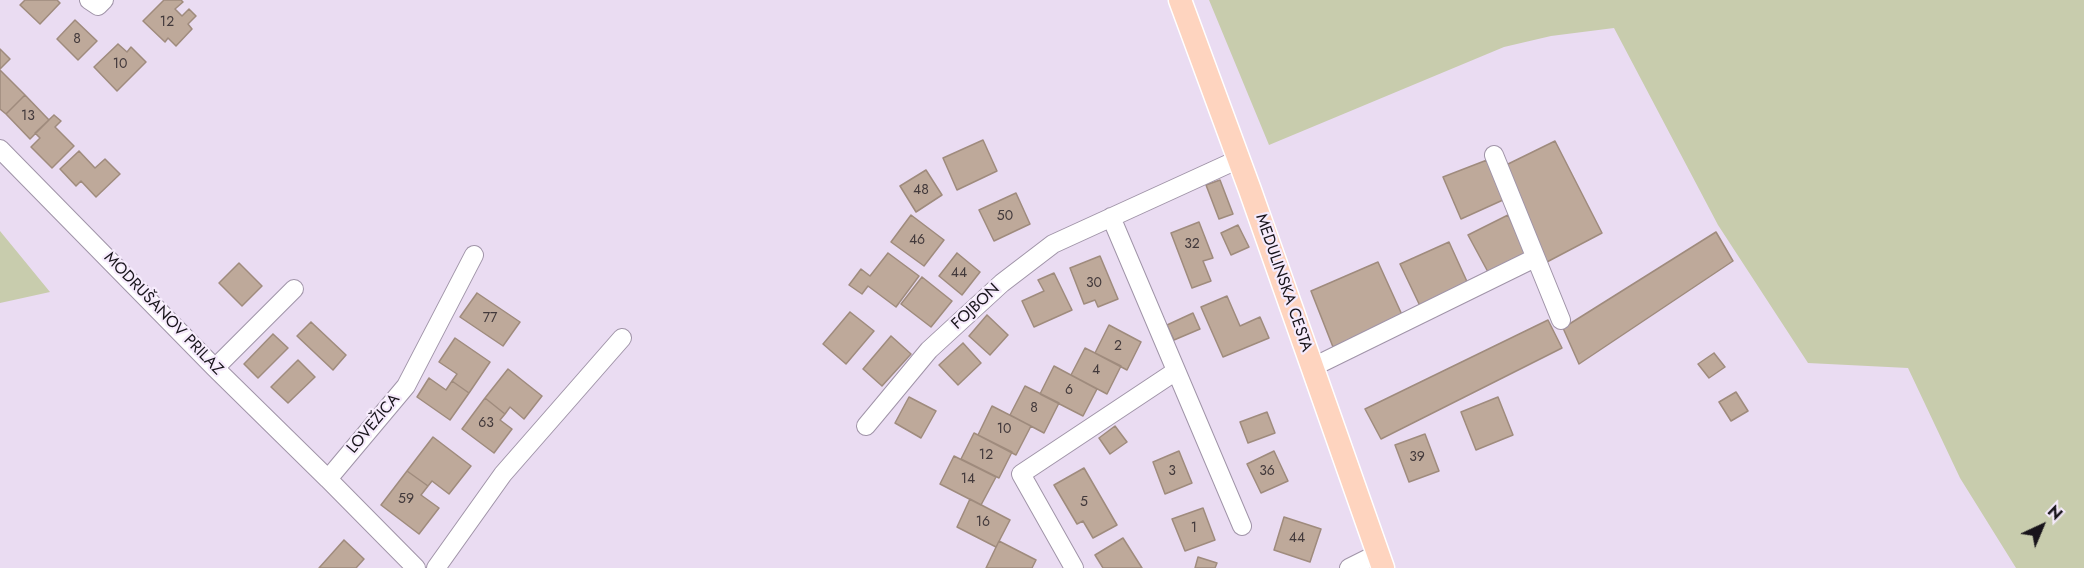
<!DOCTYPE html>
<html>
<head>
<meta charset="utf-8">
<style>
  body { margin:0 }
  #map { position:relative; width:2084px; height:568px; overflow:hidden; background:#eadcf2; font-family:Jost,sans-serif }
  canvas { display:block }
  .north { position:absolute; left:2012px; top:496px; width:60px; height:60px; -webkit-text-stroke:4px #f6ebfc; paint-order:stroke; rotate:44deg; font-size:16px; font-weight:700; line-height:24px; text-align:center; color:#18141b }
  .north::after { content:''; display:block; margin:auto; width:21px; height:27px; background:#18141b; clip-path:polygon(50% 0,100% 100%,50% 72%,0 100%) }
</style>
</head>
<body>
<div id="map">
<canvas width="2084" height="568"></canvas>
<div class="north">N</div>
</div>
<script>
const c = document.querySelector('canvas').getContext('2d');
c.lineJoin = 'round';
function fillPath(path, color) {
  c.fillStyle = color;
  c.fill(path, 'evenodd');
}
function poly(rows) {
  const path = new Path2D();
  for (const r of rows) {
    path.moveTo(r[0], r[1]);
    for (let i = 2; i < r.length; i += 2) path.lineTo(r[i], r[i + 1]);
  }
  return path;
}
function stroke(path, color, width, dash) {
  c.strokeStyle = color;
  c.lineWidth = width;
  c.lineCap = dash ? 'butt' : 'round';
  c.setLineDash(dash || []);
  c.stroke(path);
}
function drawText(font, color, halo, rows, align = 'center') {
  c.font = font + ' Jost,sans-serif';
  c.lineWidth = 4.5;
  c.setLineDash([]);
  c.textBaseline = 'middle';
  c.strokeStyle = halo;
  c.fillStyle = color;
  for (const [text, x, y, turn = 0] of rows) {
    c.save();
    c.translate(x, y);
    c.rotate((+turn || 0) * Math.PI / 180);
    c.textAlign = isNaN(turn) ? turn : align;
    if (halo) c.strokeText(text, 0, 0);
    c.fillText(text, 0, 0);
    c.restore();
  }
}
const green = poly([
  [1209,0,2084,0,2084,568,2016,568,1960,478,1908,368,1808,363,1718,225,1614,28,1551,36,1504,47,1269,145],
  [0,231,50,292,0,303]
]);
const building = poly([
  [25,0,57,0,60,3,40,24,20,5,25,0],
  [164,0,181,0,183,2,175,9,182,16,189,9,196,16,188,24,192,29,176,46,168,38,165,42,143,21,164,0],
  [75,20,97,41,78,60,57,39,75,20],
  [118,44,127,52,131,47,146,62,117,91,94,67,118,44],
  [0,49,10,59,0,69,0,49],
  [0,70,25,95,6,114,0,109,0,70],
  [25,95,49,120,30,139,6,114,25,95],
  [54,115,61,121,55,127,74,146,52,168,31,147,40,138,35,133,54,115],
  [983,140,997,171,957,190,943,158,983,140],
  [1555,141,1602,233,1545,263,1504,166,1555,141],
  [79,151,95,168,105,159,120,174,96,197,81,181,76,186,60,169,79,151],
  [1487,160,1503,200,1461,219,1443,177,1487,160],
  [926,170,942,195,916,212,900,186,926,170],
  [1220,180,1233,214,1219,219,1206,185,1220,180],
  [1016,193,1030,224,994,241,979,210,1016,193],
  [911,215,944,240,924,266,891,242,911,215],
  [1508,215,1526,253,1488,272,1468,235,1508,215],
  [1199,222,1213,258,1203,261,1211,281,1192,288,1171,233,1199,222],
  [1238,225,1249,247,1231,255,1221,233,1238,225],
  [1716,232,1733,261,1579,364,1563,328,1716,232],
  [1449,242,1469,286,1421,308,1400,264,1449,242],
  [888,253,919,276,896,307,868,286,862,294,849,285,861,269,870,276,888,253],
  [957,253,980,272,962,295,939,276,957,253],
  [1100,256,1118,299,1098,307,1095,300,1084,304,1070,268,1100,256],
  [1378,262,1403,317,1333,347,1311,291,1378,262],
  [239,263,262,286,242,306,219,283,239,263],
  [1054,273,1072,310,1034,327,1022,301,1044,291,1038,280,1054,273],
  [922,277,952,301,931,327,901,304,922,277],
  [477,293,520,322,503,346,460,317,477,293],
  [1227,296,1240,326,1260,317,1269,338,1223,357,1201,307,1227,296],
  [850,312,874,331,846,364,823,344,850,312],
  [1193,313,1200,329,1174,340,1167,325,1193,313],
  [987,315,1008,335,990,355,969,336,987,315],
  [1548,320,1562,348,1381,439,1365,409,1548,320],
  [311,322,346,355,333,370,297,336,311,322],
  [1109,325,1141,342,1127,370,1095,353,1109,325],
  [273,334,288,348,258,378,244,364,273,334],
  [891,336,911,354,882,386,863,369,891,336],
  [455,338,490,362,469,393,452,381,457,374,439,362,455,338],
  [963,343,981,363,958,385,939,365,963,343],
  [1085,348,1121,366,1107,394,1071,375,1085,348],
  [1714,353,1725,367,1709,378,1698,364,1714,353],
  [298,360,315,377,288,403,271,387,298,360],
  [1054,366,1097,389,1083,416,1040,394,1054,366],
  [508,369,542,396,524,419,510,407,505,414,485,398,508,369],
  [429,378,446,390,452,381,469,393,450,420,417,397,429,378],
  [1025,386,1059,403,1044,433,1010,415,1025,386],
  [1736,392,1748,411,1731,421,1719,402,1736,392],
  [909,397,936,411,921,438,895,423,909,397],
  [1498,397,1513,435,1476,450,1461,412,1498,397],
  [485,398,505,414,500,420,512,429,494,453,462,429,485,398],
  [992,406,1031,426,1016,455,978,435,992,406],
  [1267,412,1275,433,1248,443,1240,422,1267,412],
  [1115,426,1127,442,1110,454,1099,438,1115,426],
  [974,433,1012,452,999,478,961,459,974,433],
  [1425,434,1439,471,1409,482,1395,445,1425,434],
  [433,437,471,466,449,494,432,481,428,486,407,471,433,437],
  [1179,451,1192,483,1165,494,1153,462,1179,451],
  [1274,451,1288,481,1261,493,1247,464,1274,451],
  [954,456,996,477,981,505,940,484,954,456],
  [1084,468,1117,525,1093,538,1083,521,1077,524,1054,485,1084,468],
  [407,471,428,486,421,495,439,508,419,534,381,505,407,471],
  [970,499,1010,520,996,547,957,527,970,499],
  [1203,508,1215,540,1185,551,1172,519,1203,508],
  [1284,517,1321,529,1310,562,1274,550,1284,517],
  [1123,538,1142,568,1103,568,1095,555,1123,538],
  [344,540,364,559,356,568,319,568,344,540],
  [999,541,1036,560,1032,568,986,568,999,541],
  [1198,557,1217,563,1215,568,1195,568,1198,557]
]);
const minor = poly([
  [89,0,98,6,104,0],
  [0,149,215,368,328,479],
  [1494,155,1561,320],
  [1111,217,1242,526],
  [1313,367,1535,258],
  [215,368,294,289],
  [866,426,929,350,1002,283,1053,244,1239,159],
  [416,568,328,479,406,386,474,255],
  [436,568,503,474,622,338],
  [1074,568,1021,474,1176,371],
  [1349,568,1377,554]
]);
const major = poly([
  [1180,0,1250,190,1383,568]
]);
const numberNames = [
  ["12",167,23],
  ["8",77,40],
  ["10",120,65],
  ["13",28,117],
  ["48",921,191],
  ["50",1005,217],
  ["46",917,241],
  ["32",1192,245],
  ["44",959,274],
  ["30",1094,284],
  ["77",490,319],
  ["2",1118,347],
  ["4",1096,371],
  ["6",1069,391],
  ["8",1034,409],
  ["63",486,424],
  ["10",1004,430],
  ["12",986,456],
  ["39",1417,458],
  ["3",1172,472],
  ["36",1267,472],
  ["14",968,480],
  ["59",406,500],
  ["5",1084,503],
  ["16",983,523],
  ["1",1194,529],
  ["44",1297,539]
];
const streetNames = [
  ["MEDULINSKA CESTA",1283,283,71],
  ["FOJBON",976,307,-43],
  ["MODRUŠANOV PRILAZ",163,314,46],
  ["LOVEŽICA",374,424,-50]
];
fillPath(green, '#c8ccad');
fillPath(building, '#bea99a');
stroke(building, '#9f8b7d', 1.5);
stroke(minor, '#a094a8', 20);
stroke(major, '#fff', 25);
stroke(minor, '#fff', 18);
stroke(major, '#fed4bf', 22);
drawText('14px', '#42393b', null, numberNames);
drawText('16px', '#18141b', '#f6ebfc', streetNames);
</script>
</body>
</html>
